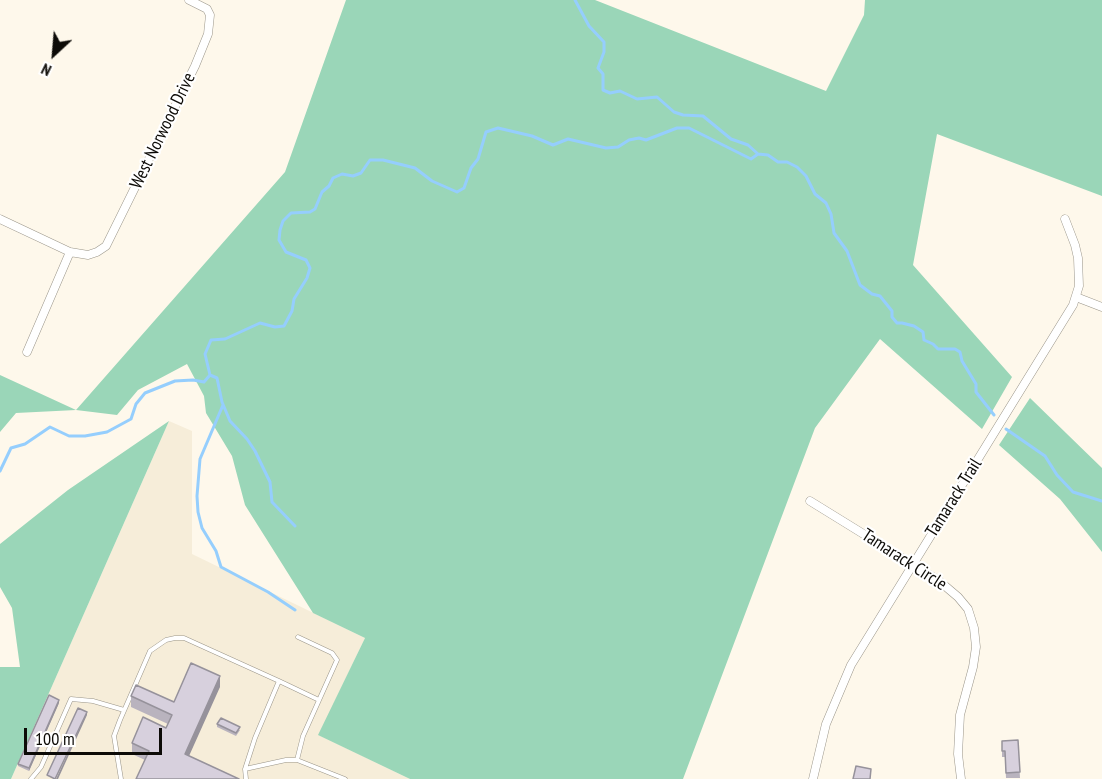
<!DOCTYPE html>
<html>
<head>
<meta charset="utf-8">
<style>
  body { margin:0 }
  #map { position:relative; width:1102px; height:779px; overflow:hidden; background:#fef8eb; font-family:"PT Sans Narrow",sans-serif }
  canvas { display:block }
  .north { position:absolute; left:24px; top:24px; width:60px; height:60px; -webkit-text-stroke:4px #fff; paint-order:stroke; rotate:206deg; font-size:16px; font-weight:700; line-height:24px; text-align:center; color:#0d0b07 }
  .north::after { content:''; display:block; margin:auto; width:21px; height:27px; background:#0d0b07; clip-path:polygon(50% 0,100% 100%,50% 72%,0 100%) }
  .scale { position:absolute; left:24px; top:728px; width:138px; height:27px; box-sizing:border-box; border:3px solid #0d0b07; border-top:0; padding-left:8px; font-size:18px; line-height:21px; white-space:nowrap; color:#0d0b07; -webkit-text-stroke:4px #fff; paint-order:stroke }
</style>
</head>
<body>
<div id="map">
<canvas width="1102" height="779"></canvas>
<div class="north">N</div>
<div class="scale">100 m</div>
</div>
<script>
const c = document.querySelector('canvas').getContext('2d');
c.lineJoin = 'round';
function fillPath(path, color) {
  c.fillStyle = color;
  c.fill(path, 'evenodd');
}
function poly(rows) {
  const path = new Path2D();
  for (const r of rows) {
    path.moveTo(r[0], r[1]);
    for (let i = 2; i < r.length; i += 2) path.lineTo(r[i], r[i + 1]);
  }
  return path;
}
function stroke(path, color, width, dash) {
  c.strokeStyle = color;
  c.lineWidth = width;
  c.lineCap = dash ? 'butt' : 'round';
  c.setLineDash(dash || []);
  c.stroke(path);
}
function drawText(font, color, halo, rows, align = 'center') {
  c.font = font + ' "PT Sans Narrow",sans-serif';
  c.lineWidth = 4.5;
  c.setLineDash([]);
  c.textBaseline = 'middle';
  c.strokeStyle = halo;
  c.fillStyle = color;
  for (const [text, x, y, turn = 0] of rows) {
    c.save();
    c.translate(x, y);
    c.rotate((+turn || 0) * Math.PI / 180);
    c.textAlign = isNaN(turn) ? turn : align;
    if (halo) c.strokeText(text, 0, 0);
    c.fillText(text, 0, 0);
    c.restore();
  }
}
const built = poly([
  [169,421,192,431,192,554,365,638,319,735,410,779,11,779]
]);
const green = poly([
  [346,0,595,0,826,91,864,15,865,0,1102,0,1102,196,937,134,913,265,1012,377,982,429,880,339,815,428,683,779,410,779,318,735,365,638,313,613,245,505,232,456,206,413,204,396,187,364,138,390,117,415,76,410,16,413,0,432,0,375,76,410,285,172],
  [1030,398,1102,468,1102,552,1060,499,999,445],
  [169,421,11,779,0,779,0,667,20,667,12,608,0,587,0,544,68,490]
]);
const stream = poly([
  [575,0,589,26,604,42,604,52,598,68,603,74,603,90,610,93,620,91,637,99,657,97,674,112,683,115,703,116,731,139,748,145,758,154],
  [210,375,217,378,222,402,230,421,247,439,255,451,270,482,272,502,295,526],
  [223,405,200,459,197,496,198,512,202,528,216,551,221,567,268,592,295,610],
  [1006,429,1045,456,1057,475,1073,492,1102,501],
  [0,471,11,448,25,444,50,427,69,436,85,436,107,432,131,419,136,404,145,393,175,381,193,380,204,382,210,375,205,354,211,340,225,339,260,323,275,327,284,326,292,311,294,299,307,278,310,268,306,260,286,252,279,240,280,230,283,221,291,213,310,212,315,209,322,192,329,186,333,178,342,174,353,176,361,173,370,160,383,160,415,168,432,181,457,192,464,188,471,168,478,159,486,132,498,128,532,136,553,145,568,139,606,148,618,147,629,140,639,138,646,140,677,128,689,128,751,159,758,154,768,155,778,162,787,162,797,167,806,176,815,194,826,203,831,214,834,233,847,251,860,285,872,294,880,296,892,311,892,317,897,323,902,323,914,326,923,332,924,340,933,344,938,349,955,349,960,352,962,361,976,384,976,392,994,415]
]);
const service = poly([
  [279,681,319,700],
  [297,760,303,736,337,660,332,653,298,637],
  [245,769,246,779],
  [31,779,41,767,71,699,93,701,124,710],
  [121,779,114,736,120,720,150,651,166,640,175,638,184,638,279,681,255,738,245,769,286,760,297,760,345,779]
]);
const minor = poly([
  [0,219,70,252,88,255,97,252,106,246,195,66,208,34,210,15,207,9,189,0],
  [1076,297,1102,307],
  [27,352,70,252],
  [810,501,938,580,958,597,968,609,974,628,976,647,973,667,960,715,958,754,961,779],
  [813,779,826,724,851,665,1073,305,1079,286,1078,258,1075,245,1065,219]
]);
const wall = poly([
  [220,687,145,760,132,754,132,743,166,728,168,724,131,707,131,696,174,702],
  [59,703,29,771,18,766,18,764],
  [217,724,240,730,236,736,217,727],
  [1018,740,1020,778,1006,778,1005,757,1002,757,1002,741]
]);
const shadedWall = poly([
  [220,676,220,687,185,765,185,754],
  [59,700,59,703,29,771,29,768],
  [87,712,87,715,58,779,56,779]
]);
const building = poly([
  [191,663,220,676,185,754,239,779,136,779,149,751,132,743,143,717,166,728,172,715,131,696,136,685,174,702,191,663],
  [49,695,59,700,29,768,18,764,49,695],
  [78,708,87,712,55,779,47,775,78,708],
  [221,718,240,727,236,733,217,724,221,718],
  [1018,740,1020,772,1006,773,1005,751,1002,751,1002,741,1018,740],
  [856,766,871,769,870,779,853,779,856,766]
]);
const streetNames = [
  ["West Norwood Drive",163,131,-64],
  ["Tamarack Trail",954,498,-58],
  ["Tamarack Circle",904,560,33]
];
fillPath(built, '#f6edd9');
fillPath(green, '#9ad6b8');
stroke(stream, '#95cefd', 3);
stroke(service, '#9a9589', 5);
stroke(minor, '#9a9589', 9);
stroke(service, '#fff', 4);
stroke(minor, '#fff', 8);
fillPath(wall, '#b9b3be');
fillPath(shadedWall, '#96929b');
fillPath(building, '#d7d0dd');
stroke(building, '#96929b', 1.5);
drawText('18px', '#0d0b07', '#fff', streetNames);
</script>
</body>
</html>
